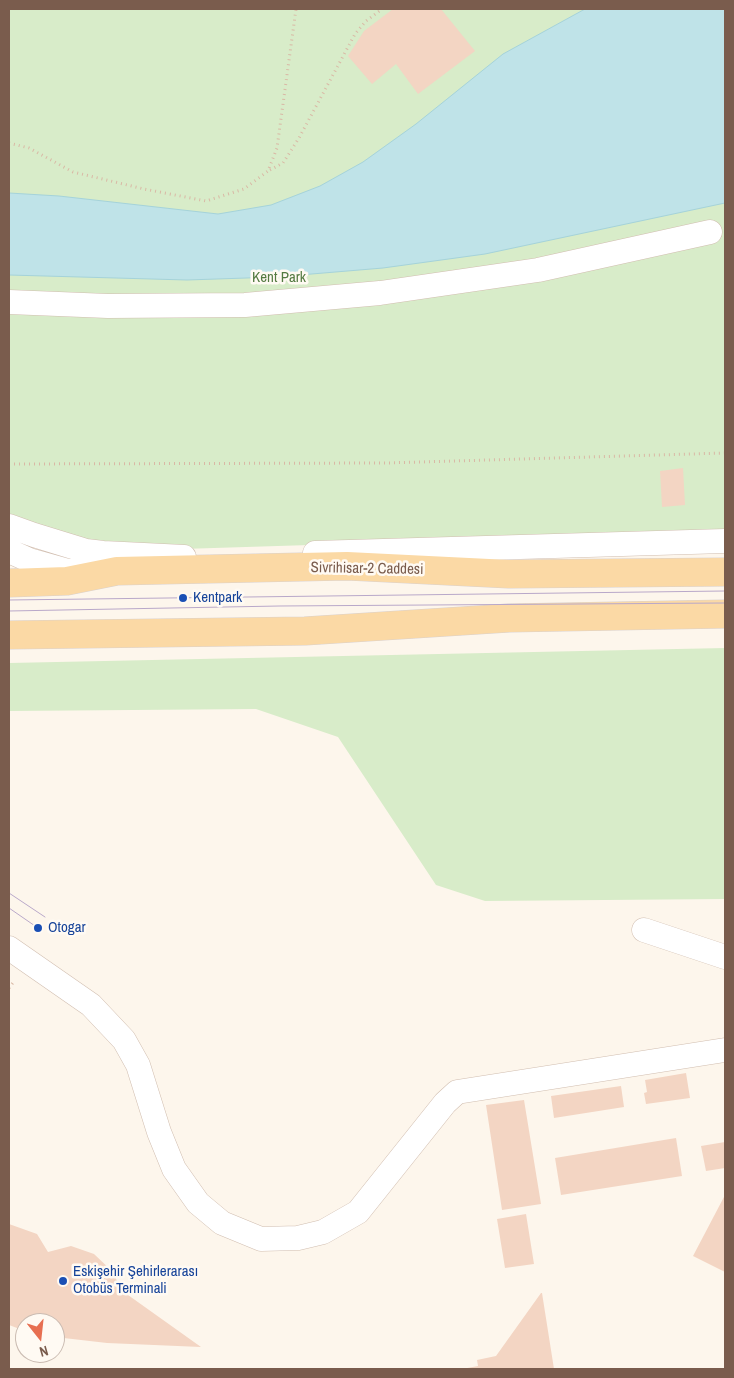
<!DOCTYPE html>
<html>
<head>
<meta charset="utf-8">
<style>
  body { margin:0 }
  #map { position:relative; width:734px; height:1378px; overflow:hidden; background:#fdf6ec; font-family:"Archivo Narrow",sans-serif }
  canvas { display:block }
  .frame { position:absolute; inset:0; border:10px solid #7a5c4d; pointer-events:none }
  .north { position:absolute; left:15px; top:1313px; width:50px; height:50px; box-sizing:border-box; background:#fffaf3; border:1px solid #cabbb1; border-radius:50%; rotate:164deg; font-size:14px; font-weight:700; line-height:20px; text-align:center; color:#7a5c4d }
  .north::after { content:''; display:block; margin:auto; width:18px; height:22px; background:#e76f51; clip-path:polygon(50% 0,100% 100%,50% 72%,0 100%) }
</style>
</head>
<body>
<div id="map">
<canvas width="734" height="1378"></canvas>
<div class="frame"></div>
<div class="north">N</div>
</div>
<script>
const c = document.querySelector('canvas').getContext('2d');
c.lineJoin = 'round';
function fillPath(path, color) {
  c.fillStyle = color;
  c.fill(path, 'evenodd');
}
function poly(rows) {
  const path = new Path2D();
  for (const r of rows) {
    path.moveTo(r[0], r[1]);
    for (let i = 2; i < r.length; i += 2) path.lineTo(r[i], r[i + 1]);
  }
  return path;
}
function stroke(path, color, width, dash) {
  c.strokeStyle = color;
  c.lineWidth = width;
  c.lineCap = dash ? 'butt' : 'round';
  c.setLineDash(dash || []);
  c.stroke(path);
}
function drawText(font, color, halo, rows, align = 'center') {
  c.font = font + ' "Archivo Narrow",sans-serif';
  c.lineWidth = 5;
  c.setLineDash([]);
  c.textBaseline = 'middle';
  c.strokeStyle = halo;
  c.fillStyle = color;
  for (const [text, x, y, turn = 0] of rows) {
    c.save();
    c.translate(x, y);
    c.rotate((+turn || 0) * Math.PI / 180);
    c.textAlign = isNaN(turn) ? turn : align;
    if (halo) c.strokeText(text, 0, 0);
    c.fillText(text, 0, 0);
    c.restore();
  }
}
const green = poly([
  [9,9,725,9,725,532,182,549,105,544,27,523,9,514],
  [725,648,725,899,485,901,436,885,338,737,256,709,9,711,9,663]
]);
const water = poly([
  [585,9,725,9,725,203,485,254,383,268,276,277,187,280,9,275,9,193,59,196,218,214,271,205,320,186,363,162,416,124,503,54,585,9]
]);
const building = poly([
  [393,9,441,9,475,51,418,94,396,64,372,84,348,56,364,31],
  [683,468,685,505,662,507,660,471],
  [686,1073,690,1098,646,1104,644,1093,647,1092,645,1080],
  [621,1086,624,1107,554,1118,551,1096],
  [524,1100,541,1204,502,1210,486,1105],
  [676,1138,682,1176,561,1195,555,1158],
  [725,1142,725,1168,706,1171,701,1146],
  [725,1195,725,1272,693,1256],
  [526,1214,534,1264,505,1268,497,1219],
  [9,1224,37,1234,48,1252,71,1246,94,1254,113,1272,121,1290,201,1347,107,1343,55,1337,55,1323,25,1323,25,1331,9,1325],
  [541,1293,542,1293,554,1369,462,1369,478,1366,477,1360,496,1356]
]);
const path = poly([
  [9,143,29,148,73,172,144,189,206,201,244,189,268,171,277,148,296,9],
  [270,170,283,163,299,138,355,34,366,21,382,9],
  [9,464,386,463,725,453],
  [9,988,15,980]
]);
const minor = poly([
  [9,302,108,306,245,305,380,293,538,270,710,232],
  [9,526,34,535,86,551,103,553,184,557],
  [9,551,29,560,68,571,88,571],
  [315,553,725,541],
  [644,930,725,957],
  [9,948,91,1005,124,1040,138,1065,159,1132,174,1169,198,1203,222,1223,261,1239,298,1238,323,1232,358,1212,445,1103,457,1092,725,1050]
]);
const major = poly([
  [9,583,67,581,117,571,347,566,509,574,725,572],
  [9,635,305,631,509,618,725,614]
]);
const tram = poly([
  [9,600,725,591],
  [9,611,279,606,725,603],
  [9,893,45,917],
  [9,908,38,928]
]);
const markers = [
  [183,598,5,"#1a4fb4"],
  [38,928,5,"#1a4fb4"],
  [63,1281,5,"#1a4fb4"]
];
const parkNames = [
  ["Kent Park",279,278]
];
const streetNames = [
  ["Sivrihisar-2 Caddesi",367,569,1]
];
const transitNames = [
  ["Kentpark",193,598],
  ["Otogar",48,928],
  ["Eskişehir Şehirlerarası",73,1272],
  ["Otobüs Terminali",73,1289]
];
fillPath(green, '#d8ecc9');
fillPath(water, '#bfe3e8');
stroke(water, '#a5d3da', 1);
fillPath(building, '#f3d5c3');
stroke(minor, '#d1beb0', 25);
stroke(major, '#dad1cd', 29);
stroke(path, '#d9b8a5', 3, [1, 4]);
stroke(minor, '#fff', 24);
stroke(major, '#fbd9a5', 28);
stroke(tram, '#b9a8c9', 1);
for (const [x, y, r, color] of markers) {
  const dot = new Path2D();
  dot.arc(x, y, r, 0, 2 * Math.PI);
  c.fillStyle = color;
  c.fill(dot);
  stroke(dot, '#fffaf3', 2);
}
drawText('15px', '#537a41', '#fffaf3', parkNames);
drawText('15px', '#7a5c4d', '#fffaf3', streetNames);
drawText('15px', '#164399', '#fffaf3', transitNames, 'left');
</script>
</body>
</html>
